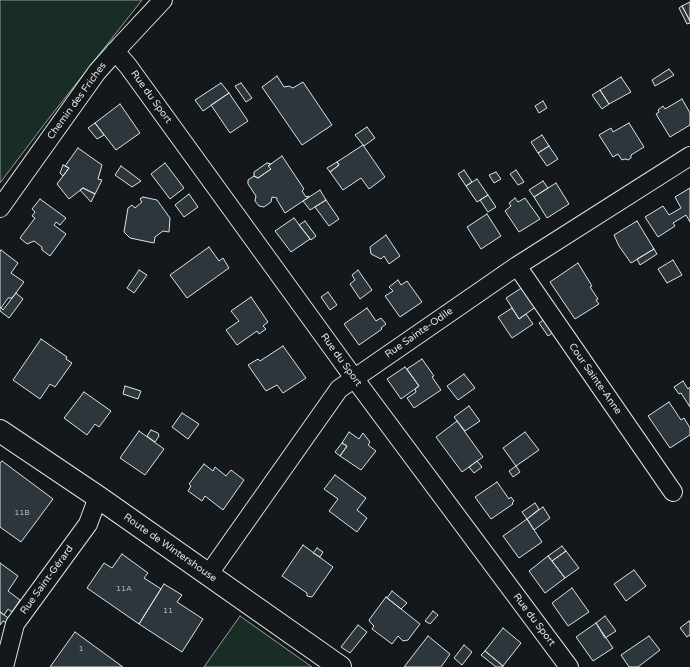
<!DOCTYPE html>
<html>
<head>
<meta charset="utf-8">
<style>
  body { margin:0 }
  canvas { display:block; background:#14181c }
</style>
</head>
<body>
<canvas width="690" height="667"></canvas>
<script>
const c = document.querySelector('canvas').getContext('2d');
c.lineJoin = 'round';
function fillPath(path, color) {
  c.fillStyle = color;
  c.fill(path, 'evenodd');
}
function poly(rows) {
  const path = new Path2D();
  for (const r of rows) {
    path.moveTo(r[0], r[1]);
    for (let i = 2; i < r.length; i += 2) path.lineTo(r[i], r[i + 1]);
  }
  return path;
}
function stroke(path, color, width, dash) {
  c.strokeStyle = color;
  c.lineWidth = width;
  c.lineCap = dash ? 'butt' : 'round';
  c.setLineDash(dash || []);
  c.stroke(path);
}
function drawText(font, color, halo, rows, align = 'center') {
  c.font = font + ' "Varela Round",sans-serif';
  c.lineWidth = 3;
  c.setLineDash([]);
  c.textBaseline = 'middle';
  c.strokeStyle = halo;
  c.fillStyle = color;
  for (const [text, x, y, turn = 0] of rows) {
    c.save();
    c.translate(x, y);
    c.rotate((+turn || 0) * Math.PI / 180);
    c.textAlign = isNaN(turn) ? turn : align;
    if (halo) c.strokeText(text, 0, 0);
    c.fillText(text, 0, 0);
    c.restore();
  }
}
const green = poly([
  [0,0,142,0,46,122,0,183,0,0],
  [240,616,312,667,204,667,240,616]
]);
const building = poly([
  [690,2,690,21,682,6,690,2],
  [682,6,690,21,690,23,687,24,679,8,682,6],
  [669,69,674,75,655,86,652,80,669,69],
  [277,76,284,87,289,86,293,88,303,82,332,125,302,145,262,87,277,76],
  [621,77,631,92,609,104,600,90,621,77],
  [221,83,229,93,203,111,195,100,221,83],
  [241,83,252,98,246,102,235,86,241,83],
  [600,90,609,104,602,109,592,95,600,90],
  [229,93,248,121,230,133,211,105,229,93],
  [682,99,690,113,690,125,670,137,656,114,659,112,658,110,663,106,665,109,682,99],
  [543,101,547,108,539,113,535,106,543,101],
  [120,104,140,133,116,150,95,123,120,104],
  [95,123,104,135,97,139,88,128,95,123],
  [629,123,644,147,631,155,631,158,628,160,625,159,622,160,618,154,613,157,599,135,611,128,613,132,629,123],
  [367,127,375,138,364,146,355,135,367,127],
  [542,135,549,146,538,153,531,142,542,135],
  [363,145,385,177,369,189,361,178,343,190,330,172,339,165,337,162,363,145],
  [549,146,558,159,547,166,538,153,549,146],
  [78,148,102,165,98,179,102,180,95,194,83,188,69,199,57,184,69,168,65,166,78,148],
  [282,156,304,189,302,191,306,197,309,196,309,197,285,213,277,200,277,198,272,197,271,202,264,207,259,206,255,201,256,196,248,184,248,180,254,176,258,178,271,169,268,166,282,156],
  [337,162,339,165,330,172,327,168,337,162],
  [165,163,184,188,170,199,151,174,165,163],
  [267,163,271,164,268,166,271,169,258,178,254,176,254,172,267,163],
  [63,165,69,168,63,176,60,173,63,165],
  [121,166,141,181,132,187,115,175,121,166],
  [464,170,472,182,466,186,458,174,464,170],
  [516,170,524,182,518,185,510,174,516,170],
  [496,172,501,179,494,183,489,175,496,172],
  [477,179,488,195,477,202,466,186,477,179],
  [543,181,548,188,534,197,529,190,543,181],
  [556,183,569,204,547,218,534,197,556,183],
  [83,188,95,194,91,202,80,190,83,188],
  [690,188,690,222,686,215,673,223,675,226,658,237,645,217,663,206,669,215,681,208,675,197,690,188],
  [320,190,326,200,310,210,303,201,320,190],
  [189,194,198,207,184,217,175,205,189,194],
  [488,195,496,207,488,212,480,200,488,195],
  [143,197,157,200,170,218,169,232,163,231,155,237,154,243,130,238,124,232,128,208,132,205,135,208,142,202,140,199,143,197],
  [515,198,518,202,525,198,540,219,519,232,505,211,511,206,509,203,515,198],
  [40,199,66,218,60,225,56,222,54,225,66,234,50,256,42,250,42,247,34,241,27,244,20,238,35,218,32,216,35,212,32,209,40,199],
  [326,200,339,219,329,226,315,207,326,200],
  [487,214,501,236,481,249,467,227,487,214],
  [294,218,310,239,291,252,275,231,294,218],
  [305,221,316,236,311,240,299,225,305,221],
  [637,221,654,249,631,263,619,246,614,235,637,221],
  [386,235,400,256,389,264,384,256,381,259,371,254,370,247,386,235],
  [209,247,219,261,223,258,229,268,187,298,170,275,209,247],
  [654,249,657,254,640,265,637,259,654,249],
  [1,250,18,263,11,273,24,282,12,298,8,298,1,308,0,307,0,251,1,250],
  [673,260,682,275,667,283,658,269,673,260],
  [578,263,592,286,590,287,598,299,596,300,599,304,575,319,550,282,578,263],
  [139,270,147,275,134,293,127,288,139,270],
  [358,270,372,290,360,299,350,284,355,280,352,275,358,270],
  [398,280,401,285,407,281,422,302,400,317,385,296,393,291,389,287,398,280],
  [523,287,537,306,519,319,506,298,523,287],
  [328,292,337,305,330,310,321,297,328,292],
  [16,293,23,299,9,318,0,311,0,307,3,310,16,293],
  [251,297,268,322,263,326,266,329,259,334,257,331,237,345,226,330,239,321,231,311,251,297],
  [367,308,376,321,381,318,386,324,381,328,382,329,359,345,344,324,367,308],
  [512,308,519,319,526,314,533,324,512,338,498,317,512,308],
  [545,319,554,332,548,336,539,323,545,319],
  [41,339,67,357,66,359,72,363,55,387,50,384,40,399,13,380,41,339],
  [283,346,306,378,283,393,277,385,266,391,248,365,258,359,260,361,283,346],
  [422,359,434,376,432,377,441,390,414,408,407,398,416,392,415,389,419,386,407,369,422,359],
  [405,367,419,386,401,399,387,379,405,367],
  [464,374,475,388,458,400,447,386,464,374],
  [683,381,688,389,690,387,690,407,681,393,679,394,674,387,683,381],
  [125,386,141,391,138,399,123,394,125,386],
  [84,392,111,411,99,427,95,424,87,435,64,418,84,392],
  [669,402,681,420,684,418,690,428,690,435,670,448,648,416,669,402],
  [469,406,480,421,465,431,454,417,469,406],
  [182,413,199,424,188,439,172,427,182,413],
  [457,421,483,457,462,472,436,437,457,421],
  [151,430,158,433,159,436,155,442,147,436,151,430],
  [139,431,164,449,145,475,120,458,139,431],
  [349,432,359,439,363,433,370,442,368,445,376,451,361,470,340,456,347,446,342,443,349,432],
  [525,432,539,450,516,466,503,448,525,432],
  [342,443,347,446,340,456,335,452,342,443],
  [2,461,53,499,21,542,0,527,0,463,2,461],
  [477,461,482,467,474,473,469,467,477,461],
  [204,464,213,471,215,467,226,476,231,470,244,480,223,510,205,496,202,501,188,491,191,486,189,484,204,464],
  [516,466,520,472,513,477,509,471,516,466],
  [335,475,366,498,357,510,367,518,357,532,329,511,338,499,324,489,335,475],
  [497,482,509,499,511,497,514,501,512,503,513,504,491,519,475,497,497,482],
  [535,503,539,509,527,519,522,512,535,503],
  [543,507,550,518,534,530,527,519,543,507],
  [527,519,542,542,519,558,503,536,527,519],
  [303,545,333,567,312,597,307,596,307,593,282,576,303,545],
  [562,546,566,551,552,561,548,556,562,546],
  [317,548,323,552,320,557,313,553,317,548],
  [566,551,579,568,565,578,552,561,566,551],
  [122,554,148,573,144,578,161,589,139,624,87,588,104,563,112,568,122,554],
  [548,556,565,578,545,593,529,571,548,556],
  [0,563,18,576,8,591,20,600,12,612,8,609,4,615,0,612,0,563],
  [634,570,646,586,626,601,614,584,634,570],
  [164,584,182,595,177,602,203,619,182,652,139,624,164,584],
  [572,588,589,612,568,626,552,603,572,588],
  [392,591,407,603,401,609,387,598,392,591],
  [386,597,420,624,408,640,403,641,398,636,392,644,372,629,374,626,370,622,369,620,386,597],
  [433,611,438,615,430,624,425,621,433,611],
  [0,612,11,620,8,624,3,621,0,625,0,612],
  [605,616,616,631,605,638,596,623,605,616],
  [689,621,690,623,690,635,687,637,680,628,689,621],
  [596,623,613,648,593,661,576,637,596,623],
  [358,625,367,632,350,653,341,647,358,625],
  [503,628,521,643,503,666,485,651,503,628],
  [75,632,123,667,50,667,75,632],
  [428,636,450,654,441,667,404,667,428,636],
  [649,636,660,650,638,667,629,667,621,655,649,636],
  [464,645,472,652,462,665,454,658,464,645],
  [485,651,503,666,503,667,496,667,481,655,485,651]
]);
const minor = poly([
  [115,51,128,66,354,378,569,667],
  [0,208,97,72,121,45,163,0],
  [517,266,673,492],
  [208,575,339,389,517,266,690,156],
  [4,667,15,624,88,524,98,497]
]);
const tertiary = poly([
  [0,431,98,497,340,667]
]);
const numberNames = [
  ["11B",22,513],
  ["11A",124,589],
  ["11",168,611],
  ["1",81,649]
];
const streetNames = [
  ["Rue du Sport",151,97,54],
  ["Chemin des Friches",77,101,-54],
  ["Rue Sainte-Odile",419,333,-35],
  ["Rue du Sport",341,360,54],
  ["Cour Sainte-Anne",595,379,55],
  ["Route de Wintershouse",170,548,35],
  ["Rue Saint-Gérard",47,580,-54],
  ["Rue du Sport",534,620,53]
];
fillPath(green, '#1a2d24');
stroke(green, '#939e99', 1);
fillPath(building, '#2c363c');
stroke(building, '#d8e6dc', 1);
stroke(minor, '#d8e6dc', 20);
stroke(tertiary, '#d8e6dc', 24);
stroke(minor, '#14181c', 18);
stroke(tertiary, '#14181c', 22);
drawText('8px', '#adbab4', null, numberNames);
drawText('10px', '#d8e6dc', '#14181c', streetNames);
</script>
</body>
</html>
